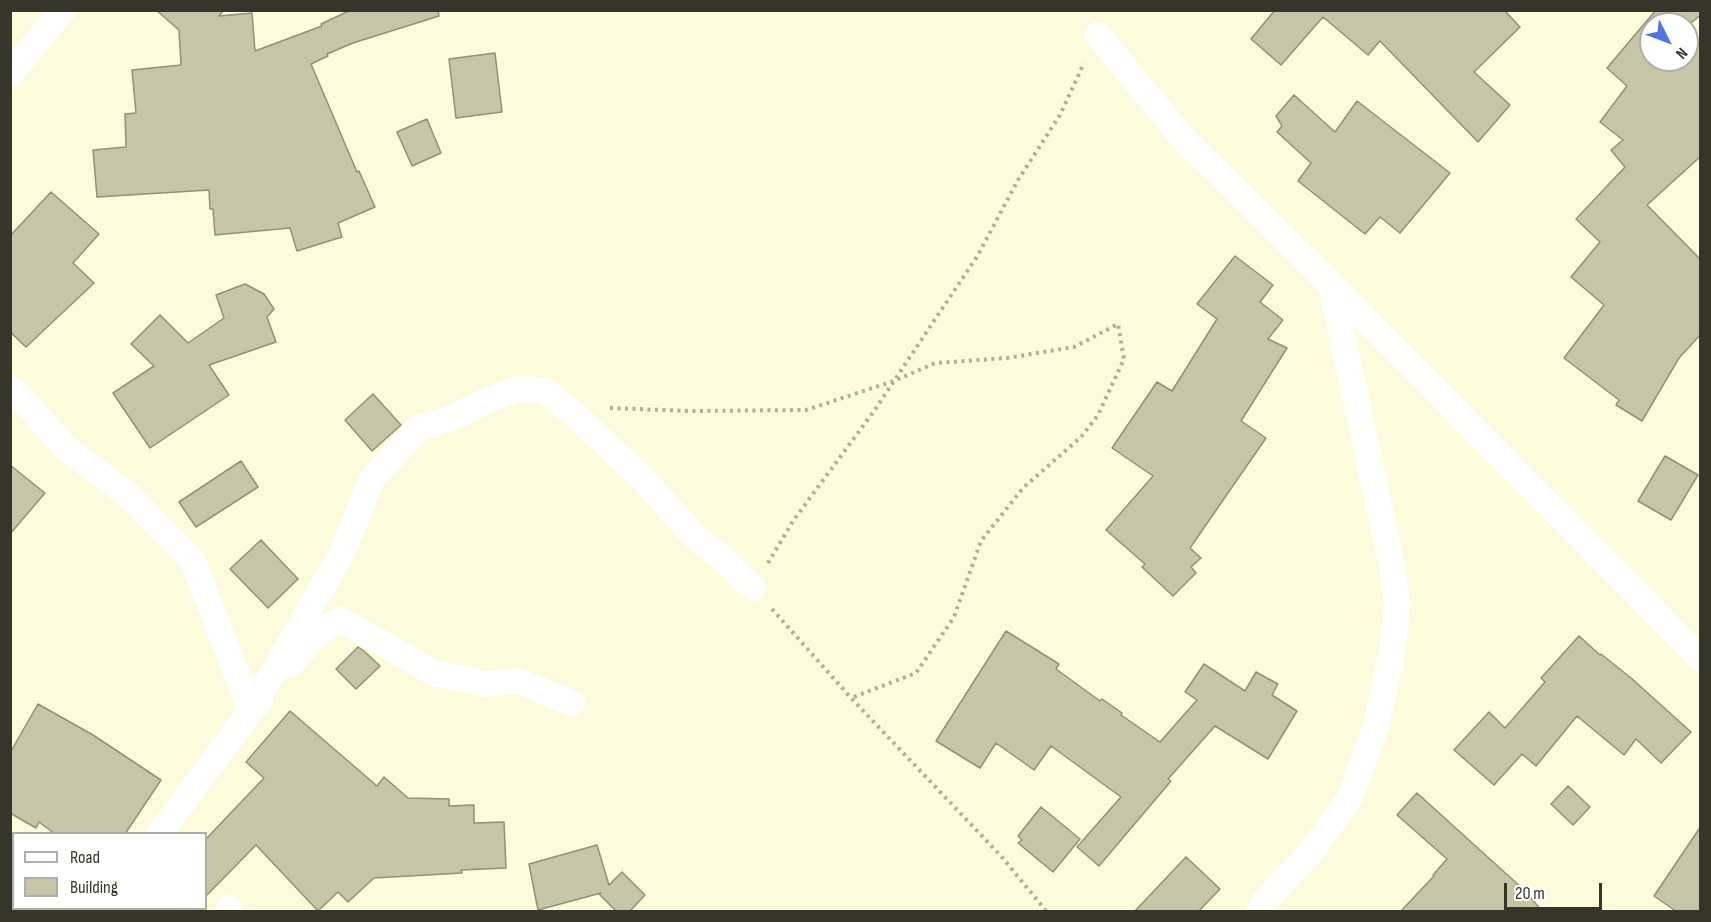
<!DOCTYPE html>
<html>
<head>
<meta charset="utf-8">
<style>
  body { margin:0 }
  #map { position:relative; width:1711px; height:922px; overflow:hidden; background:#fcfbdc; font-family:"Sofia Sans Condensed",sans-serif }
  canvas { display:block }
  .frame { position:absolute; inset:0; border:12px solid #36352a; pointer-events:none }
  .legend { position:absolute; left:12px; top:832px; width:195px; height:78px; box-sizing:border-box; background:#fff; border:2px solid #afaeaa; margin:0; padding:8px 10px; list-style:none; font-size:18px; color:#36352a }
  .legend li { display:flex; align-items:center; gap:12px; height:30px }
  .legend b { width:30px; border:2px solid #afaeaa }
  .north { position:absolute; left:1639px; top:12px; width:60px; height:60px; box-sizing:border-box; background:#fff; border:2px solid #afaeaa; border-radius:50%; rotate:132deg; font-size:16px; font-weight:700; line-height:24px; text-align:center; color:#36352a }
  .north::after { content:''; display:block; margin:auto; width:21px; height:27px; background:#4f75e8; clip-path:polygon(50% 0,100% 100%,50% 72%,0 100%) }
  .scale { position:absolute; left:1504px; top:883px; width:98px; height:27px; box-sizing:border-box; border:3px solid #36352a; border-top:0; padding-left:8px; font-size:18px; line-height:21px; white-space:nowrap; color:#36352a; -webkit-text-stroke:4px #fff; paint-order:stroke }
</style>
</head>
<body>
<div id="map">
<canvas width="1711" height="922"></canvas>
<div class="frame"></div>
<ul class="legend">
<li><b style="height:8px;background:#fff"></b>Road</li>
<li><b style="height:16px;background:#c6c5a7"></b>Building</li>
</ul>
<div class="north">N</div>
<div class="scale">20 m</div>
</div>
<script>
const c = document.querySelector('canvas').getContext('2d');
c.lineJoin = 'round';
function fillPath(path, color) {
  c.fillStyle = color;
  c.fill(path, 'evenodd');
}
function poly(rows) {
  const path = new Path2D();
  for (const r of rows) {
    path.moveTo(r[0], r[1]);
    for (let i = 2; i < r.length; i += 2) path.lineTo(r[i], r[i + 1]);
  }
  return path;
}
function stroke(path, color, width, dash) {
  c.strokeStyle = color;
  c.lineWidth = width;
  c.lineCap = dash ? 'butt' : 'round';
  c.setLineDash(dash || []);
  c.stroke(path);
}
const building = poly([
  [156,10,224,10,219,16,252,13,255,51,322,26,321,24,351,10,438,10,439,16,353,43,327,54,328,56,311,64,357,172,359,171,375,207,338,223,342,237,297,251,290,228,215,235,213,209,210,209,209,190,97,197,93,150,126,147,125,114,136,113,132,70,181,65,179,30,156,10],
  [1275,10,1504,10,1520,27,1474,72,1510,105,1478,142,1380,41,1368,55,1323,17,1281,65,1251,39,1275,10],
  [1656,10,1701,10,1701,15,1687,26,1687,24,1651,24,1651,60,1687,60,1687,32,1701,47,1701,156,1647,205,1701,260,1701,334,1679,358,1642,421,1616,405,1619,400,1564,358,1604,305,1571,277,1600,242,1576,219,1625,167,1611,150,1623,140,1600,122,1627,86,1607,68,1656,10],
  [495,53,502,112,456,118,449,59,495,53],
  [1294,95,1335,132,1357,101,1450,173,1400,233,1380,217,1365,234,1298,181,1311,163,1277,132,1282,126,1276,116,1294,95],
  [427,119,441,153,412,166,397,132,427,119],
  [51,192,99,234,73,263,94,283,26,347,10,332,10,236,51,192],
  [1235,256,1273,285,1260,302,1283,320,1268,339,1287,348,1241,421,1266,438,1190,548,1201,558,1191,567,1196,573,1173,596,1142,567,1145,564,1106,530,1153,476,1112,448,1157,382,1172,391,1217,319,1197,304,1235,256],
  [245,284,264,294,274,309,267,317,276,342,209,365,229,395,150,448,113,393,154,366,131,344,160,315,188,343,224,318,216,295,245,284],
  [373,394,401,425,372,451,345,420,373,394],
  [1665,456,1698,475,1671,520,1638,501,1665,456],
  [241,461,258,487,196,527,179,502,241,461],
  [10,465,45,493,10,534,10,465],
  [261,540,298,579,268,608,230,569,261,540],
  [1006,631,1059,664,1056,669,1100,701,1102,699,1122,713,1121,715,1160,742,1197,700,1185,692,1204,664,1245,691,1256,672,1278,684,1272,695,1297,711,1268,759,1215,726,1168,779,1171,781,1099,866,1077,847,1121,797,1051,746,1034,770,996,743,980,768,936,741,1006,631],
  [1579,636,1600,655,1601,654,1631,678,1691,732,1661,763,1636,739,1624,755,1577,716,1536,766,1522,754,1494,785,1454,750,1489,712,1505,728,1545,682,1541,678,1579,636],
  [358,647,364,651,380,666,356,689,336,669,358,647],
  [38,704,93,735,161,780,125,834,55,834,39,822,36,828,10,813,10,753,38,704],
  [290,711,377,786,384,777,408,798,449,799,449,806,474,805,474,823,504,822,506,868,461,870,462,873,374,878,348,902,338,892,318,911,256,845,206,896,206,839,264,778,246,762,290,711],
  [1568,786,1590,807,1573,825,1551,804,1568,786],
  [1417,793,1523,889,1543,912,1400,912,1434,876,1433,875,1447,859,1397,815,1417,793],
  [1041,807,1080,839,1053,872,1018,843,1022,840,1018,836,1041,807],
  [1701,826,1701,912,1677,912,1654,896,1701,826],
  [597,845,609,885,622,872,645,895,629,912,617,912,599,894,601,893,538,910,529,864,597,845],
  [1186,857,1220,889,1198,912,1134,912,1186,857]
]);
const path = poly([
  [610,408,691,411,806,410,894,381,935,363,1007,358,1074,347,1118,324,1124,359,1098,415,1081,437,1023,488,981,541,954,617,916,673,851,698],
  [768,563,793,521,874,411,978,255,1018,180,1060,115,1084,63],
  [772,609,851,698,1001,856,1047,912]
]);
const minor = poly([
  [1098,35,1181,136,1331,284,1700,658],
  [10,74,63,10],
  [10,388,16,392,65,447,128,495,193,561,251,711,260,701],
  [291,664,321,630,341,620,434,673,485,684,518,681,572,703],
  [159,834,251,711,343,551,372,479,419,428,457,416,491,399,519,389,544,390,577,417,642,478,697,539,720,556,753,588],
  [229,908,229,912],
  [100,912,102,908],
  [1259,912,1266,900,1309,854,1349,800,1376,726,1393,647,1397,605,1393,570,1331,284]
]);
fillPath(building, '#c6c5a7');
stroke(building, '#939175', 1.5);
stroke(path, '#b0af98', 4, [3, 4.5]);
stroke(minor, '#fff', 26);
</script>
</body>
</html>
